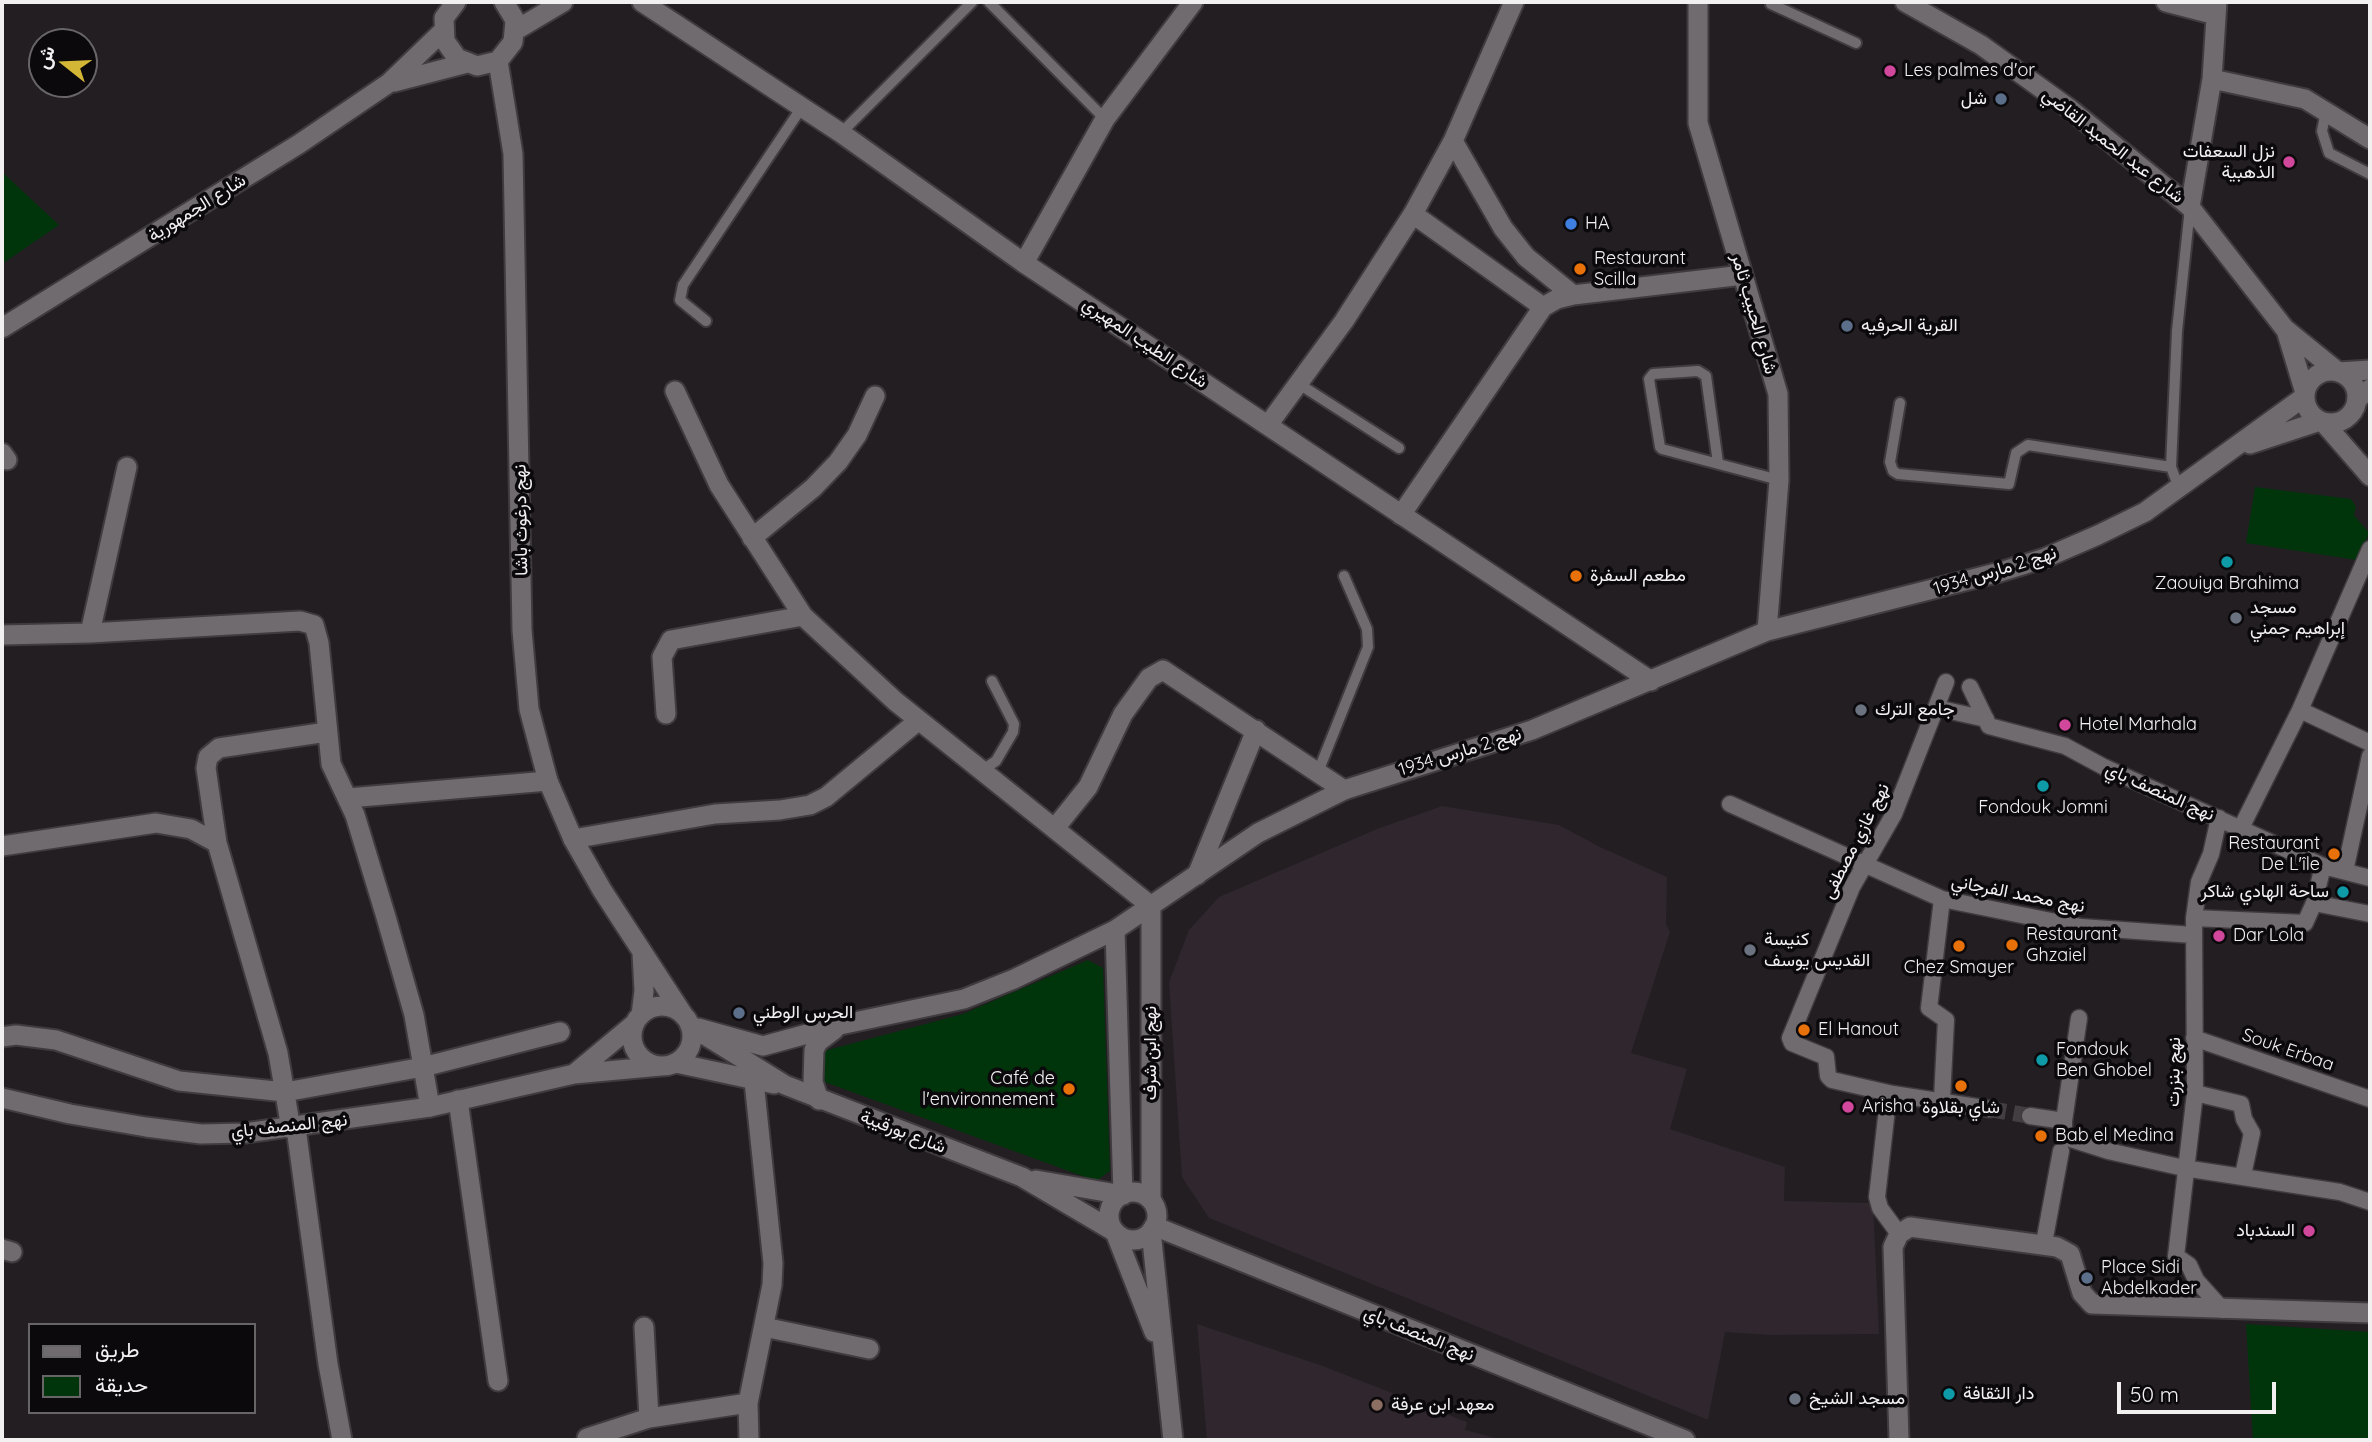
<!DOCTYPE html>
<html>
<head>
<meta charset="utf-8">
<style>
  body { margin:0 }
  #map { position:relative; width:2372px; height:1442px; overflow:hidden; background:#231e22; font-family:Quicksand,Vazirmatn,sans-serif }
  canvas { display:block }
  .frame { position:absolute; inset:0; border:4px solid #f3f0f2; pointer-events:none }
  .legend { position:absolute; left:28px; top:1323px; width:228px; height:91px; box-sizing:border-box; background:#0b090b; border:2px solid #686567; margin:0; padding:9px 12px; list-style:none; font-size:21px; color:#f3f0f2 }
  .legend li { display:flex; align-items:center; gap:14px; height:35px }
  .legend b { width:35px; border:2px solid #686567 }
  .north { position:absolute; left:28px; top:28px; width:70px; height:70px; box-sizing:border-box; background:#0b090b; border:2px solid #686567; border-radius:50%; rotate:288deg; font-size:19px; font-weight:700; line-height:28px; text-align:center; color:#f3f0f2 }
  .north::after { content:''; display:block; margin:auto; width:24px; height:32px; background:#d3b635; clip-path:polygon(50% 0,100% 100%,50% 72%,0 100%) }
  .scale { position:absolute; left:2117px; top:1382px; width:159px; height:32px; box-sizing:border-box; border:4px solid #f3f0f2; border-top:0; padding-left:9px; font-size:21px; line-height:24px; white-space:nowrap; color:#f3f0f2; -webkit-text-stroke:5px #0b090b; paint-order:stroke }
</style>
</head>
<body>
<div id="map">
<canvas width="2372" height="1442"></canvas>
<div class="frame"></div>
<ul class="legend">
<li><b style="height:9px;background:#706b6f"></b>طريق</li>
<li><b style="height:19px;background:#00350b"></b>حديقة</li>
</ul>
<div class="north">ش</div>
<div class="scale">50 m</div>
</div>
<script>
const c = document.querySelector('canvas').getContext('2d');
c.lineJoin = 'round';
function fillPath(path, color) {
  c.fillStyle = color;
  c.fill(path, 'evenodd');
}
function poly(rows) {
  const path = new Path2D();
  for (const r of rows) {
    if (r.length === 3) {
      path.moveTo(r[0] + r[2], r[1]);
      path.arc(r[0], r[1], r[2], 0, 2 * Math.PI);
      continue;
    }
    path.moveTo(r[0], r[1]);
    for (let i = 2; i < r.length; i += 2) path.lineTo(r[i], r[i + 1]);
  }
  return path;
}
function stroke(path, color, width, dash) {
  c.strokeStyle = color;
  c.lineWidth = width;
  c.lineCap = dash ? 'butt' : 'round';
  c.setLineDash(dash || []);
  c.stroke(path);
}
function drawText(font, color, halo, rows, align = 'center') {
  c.font = font + ' Quicksand,Vazirmatn,sans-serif';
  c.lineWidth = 7;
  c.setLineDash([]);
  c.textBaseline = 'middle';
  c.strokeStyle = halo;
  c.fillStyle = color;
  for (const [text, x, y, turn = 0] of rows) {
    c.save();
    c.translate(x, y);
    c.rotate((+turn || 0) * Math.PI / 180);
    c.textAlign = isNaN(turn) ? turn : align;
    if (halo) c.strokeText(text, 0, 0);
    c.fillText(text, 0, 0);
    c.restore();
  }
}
const built = poly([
  [1442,806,1559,825,1600,847,1667,877,1666,924,1670,932,1631,1053,1687,1069,1670,1129,1785,1167,1784,1201,1873,1203,1879,1334,1770,1335,1725,1332,1708,1420,1209,1218,1182,1177,1169,982,1189,930,1219,897,1377,829],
  [1197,1324,1320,1365,1467,1422,1465,1430,1503,1440,1207,1440]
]);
const green = poly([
  [2,172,59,225,2,264],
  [2255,487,2351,499,2356,507,2354,515,2369,533,2357,560,2246,543],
  [1088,960,1103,968,1110,1171,1096,1181,822,1081,824,1051,963,1014],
  [2246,1324,2370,1332,2370,1440,2253,1440]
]);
const pedestrianTunnel = poly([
  [1990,1109,2030,1116]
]);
const service = poly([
  [989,2,1105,119],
  [1771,4,1856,43],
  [2326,111,2322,131,2329,153,2370,174],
  [841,133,972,2],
  [706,321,680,300,683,285,802,107],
  [1299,384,1399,448],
  [1900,403,1890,462,1893,471,1898,474,2009,484,2016,453,2028,445,2171,467,2179,488],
  [1718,463,1706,376,1698,371,1653,374,1649,379,1660,447,1662,449,1779,480],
  [2171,467,2177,331,2190,208],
  [981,771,996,761,1013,732,1014,724,992,681],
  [1318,772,1368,647,1367,629,1344,576]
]);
const pedestrian = poly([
  [1946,682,1894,814,1852,887,1790,1038,1792,1043,1826,1057,1828,1076,1832,1080,1893,1094,1990,1109],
  [1970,687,1989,726,2065,746,2104,767,2323,866,2370,878],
  [1937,708,1986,719],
  [2300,710,2370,743],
  [1730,804,1942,899,2081,927,2193,935],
  [2219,818,2211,854,2199,882,2194,918,2195,1093,2176,1256,2189,1265,2196,1280,2223,1310],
  [2240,830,2300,710,2370,549],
  [2345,871,2370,756],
  [2314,903,2370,914],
  [2194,918,2305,923,2314,903,2323,866],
  [2194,1038,2370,1099],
  [2195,1093,2241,1104,2244,1119,2252,1133,2243,1175],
  [1893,1094,1887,1109,1877,1197,1880,1208,1899,1234],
  [1942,1099,1946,1020,1929,1008,1942,899],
  [2030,1116,2064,1121,2064,1137,2108,1151,2184,1168,2340,1192,2370,1202],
  [2064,1121,2079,1018],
  [2044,1243,2061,1151]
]);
const minor = poly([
  [2166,2,2216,15],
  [2212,79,2305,99,2370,139],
  [1453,141,1503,228,1526,257,1573,295],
  [2190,207,2212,79,2217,2],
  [1413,214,1543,307],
  [1024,263,1105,119,1193,2],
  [2338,372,2370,370],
  [675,391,719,485,803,616,895,701,1151,906],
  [2357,399,2370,389],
  [1268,425,1344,321,1413,214,1453,141,1514,2],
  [2,453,7,460],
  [1401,515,1543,307,1557,299,1573,295,1743,275],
  [752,538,813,488,838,462,857,435,875,396],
  [90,633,127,467],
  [2,635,90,633,300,621,314,625,319,643,331,764,355,815,386,917,414,1015,430,1107],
  [666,714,662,657,671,640,803,616],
  [348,798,548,781],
  [1055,828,1088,787,1123,714,1149,678,1163,670,1344,790],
  [573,839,715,814,780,810,810,805,826,797,919,720],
  [2,846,156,823,191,829,217,843],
  [1197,875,1256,730],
  [2,1037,16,1035,56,1040,179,1081,285,1092,423,1067,560,1032],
  [458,1100,498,1381],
  [296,1128,328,1364,342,1440],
  [291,1129,278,1053,217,843,206,768,208,757,219,748,327,732],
  [2,1249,12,1252],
  [644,1327,649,1418],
  [764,1327,869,1349],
  [587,1438,649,1418,748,1403],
  [749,1440,748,1403,772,1285,773,1263,754,1081,758,1071],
  [1899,1440,1893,1247,1899,1234,1910,1227,2057,1247,2070,1254,2082,1293,2092,1304,2370,1313]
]);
const tertiary = poly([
  [642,2,841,133,1024,263,1651,681],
  [1698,2,1698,123,1778,394,1779,480,1767,631],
  [1905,2,1981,45,2070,109,2190,207,2285,329,2338,372],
  [2286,330,2305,393],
  [2331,397,26],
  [2324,423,2370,476],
  [2250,444,2320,421],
  [1115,930,1123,1195],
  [698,1028,763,1046,840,1025,964,999,1014,979,1115,930,1258,833,1344,790,1532,730,1767,631,2000,572,2045,558,2098,535,2145,512,2304,397],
  [819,1100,813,1082,814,1050,818,1042,834,1030],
  [1151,1200,1151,906],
  [1151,1231,1173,1440],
  [1115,1232,1154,1332]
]);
const secondary = poly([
  [456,2,444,18,445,41,457,58,477,66,498,61,513,42,515,20,504,2],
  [516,30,563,2],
  [498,61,513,154,522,630,529,709,548,781,573,839,602,890,684,1016],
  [394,82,467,63],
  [2,328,299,144,389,83,443,31],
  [662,1036,30],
  [641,1015,644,991,642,953],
  [690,1026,785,1085,1022,1177,1115,1232],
  [676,1063,774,1084],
  [574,1074,634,1024],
  [2,1098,70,1114,146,1127,201,1134,245,1133,430,1107,574,1074,661,1066],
  [1036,1180,1123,1195],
  [1133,1216,24],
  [1154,1226,1685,1440]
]);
const markers = [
  [1890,71,7,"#d1479c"],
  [2001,99,7,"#5c6f8a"],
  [2289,162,7,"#d1479c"],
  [1571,224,7,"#3f7fe0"],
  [1580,269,7,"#e8710a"],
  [1847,326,7,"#5c6f8a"],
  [2227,562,7,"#0f9aa8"],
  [1576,576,7,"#e8710a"],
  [2236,618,7,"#6b7280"],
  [1861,710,7,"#6b7280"],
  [2065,725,7,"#d1479c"],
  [2043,786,7,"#0f9aa8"],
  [2334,854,7,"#e8710a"],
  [2343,892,7,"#0f9aa8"],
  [2219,936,7,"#d1479c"],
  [2012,945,7,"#e8710a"],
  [1959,946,7,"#e8710a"],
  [1750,950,7,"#6b7280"],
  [739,1013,7,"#5c6f8a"],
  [1804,1030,7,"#e8710a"],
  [2042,1060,7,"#0f9aa8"],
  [1961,1086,7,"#e8710a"],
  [1069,1089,7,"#e8710a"],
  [1848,1107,7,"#d1479c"],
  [2041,1136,7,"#e8710a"],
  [2309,1231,7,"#d1479c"],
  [2087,1278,7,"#5c6f8a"],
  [1949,1394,7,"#0f9aa8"],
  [1795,1399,7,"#6b7280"],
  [1377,1405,7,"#8d6e63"]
];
const poiNames = [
  ["Les palmes d'or",1904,71],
  ["شل",1987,99,"right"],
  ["نزل السعفات",2275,152,"right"],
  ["الذهبية",2275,173,"right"],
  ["HA",1585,224],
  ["Restaurant",1594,259],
  ["Scilla",1594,280],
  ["القرية الحرفيه",1861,326],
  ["مطعم السفرة",1590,576],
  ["Zaouiya Brahima",2227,584,"center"],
  ["مسجد",2250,608],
  ["إبراهيم جمني",2250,629],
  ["جامع الترك",1875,710],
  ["Hotel Marhala",2079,725],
  ["Fondouk Jomni",2043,808,"center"],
  ["Restaurant",2320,844,"right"],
  ["De L'île",2320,865,"right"],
  ["ساحة الهادي شاكر",2329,892,"right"],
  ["Restaurant",2026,935],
  ["Ghzaiel",2026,956],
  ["Dar Lola",2233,936],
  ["كنيسة",1764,940],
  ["القديس يوسف",1764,961],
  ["Chez Smayer",1959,968,"center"],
  ["الحرس الوطني",753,1013],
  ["El Hanout",1818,1030],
  ["Fondouk",2056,1050],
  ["Ben Ghobel",2056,1071],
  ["Café de",1055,1079,"right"],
  ["l'environnement",1055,1100,"right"],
  ["Arisha",1862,1107],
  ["شاي بقلاوة",1961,1108,"center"],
  ["Bab el Medina",2055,1136],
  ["السندباد",2295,1231,"right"],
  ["Place Sidi",2101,1268],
  ["Abdelkader",2101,1289],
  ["دار الثقافة",1963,1394],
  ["مسجد الشيخ",1809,1399],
  ["معهد ابن عرفة",1391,1405]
];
const streetNames = [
  ["شارع عبد الحميد القاضي",2113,146,38],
  ["شارع الجمهورية",197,208,-32],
  ["شارع الحبيب ثامر",1754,314,74],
  ["شارع الطيب المهيري",1145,343,34],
  ["نهج درغوث باشا",521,520,-91],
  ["نهج 2 مارس 1934",1995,571,-17],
  ["نهج 2 مارس 1934",1460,752,-17],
  ["نهج المنصف باي",2160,792,24],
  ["نهج غازي مصطفى",1856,841,-63],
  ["نهج محمد الفرجاني",2018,894,11],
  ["Souk Erbaa",2288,1050,19],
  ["نهج ابن شرف",1151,1053,-90],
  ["نهج بنزرت",2174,1072,-89],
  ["نهج المنصف باي",289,1126,-6],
  ["شارع بورقيبة",903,1132,21],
  ["نهج المنصف باي",1419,1334,22]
];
fillPath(built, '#2f262e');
fillPath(green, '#00350b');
stroke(pedestrianTunnel, '#423e41', 16, [16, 8]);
stroke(service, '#3f3b3f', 14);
stroke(pedestrian, '#3f3b3f', 19);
stroke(minor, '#3f3b3f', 23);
stroke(tertiary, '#3f3b3f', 23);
stroke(secondary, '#3f3b3f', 23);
stroke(service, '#706b6f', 10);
stroke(pedestrian, '#706b6f', 16);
stroke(minor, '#706b6f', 19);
stroke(tertiary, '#706b6f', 19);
stroke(secondary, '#706b6f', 19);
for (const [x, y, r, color] of markers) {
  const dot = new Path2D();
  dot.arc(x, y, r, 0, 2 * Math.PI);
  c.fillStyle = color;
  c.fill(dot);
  stroke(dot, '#0b090b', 2.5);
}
drawText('18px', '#f3f0f2', '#0b090b', poiNames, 'left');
drawText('18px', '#f3f0f2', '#0b090b', streetNames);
</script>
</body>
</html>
